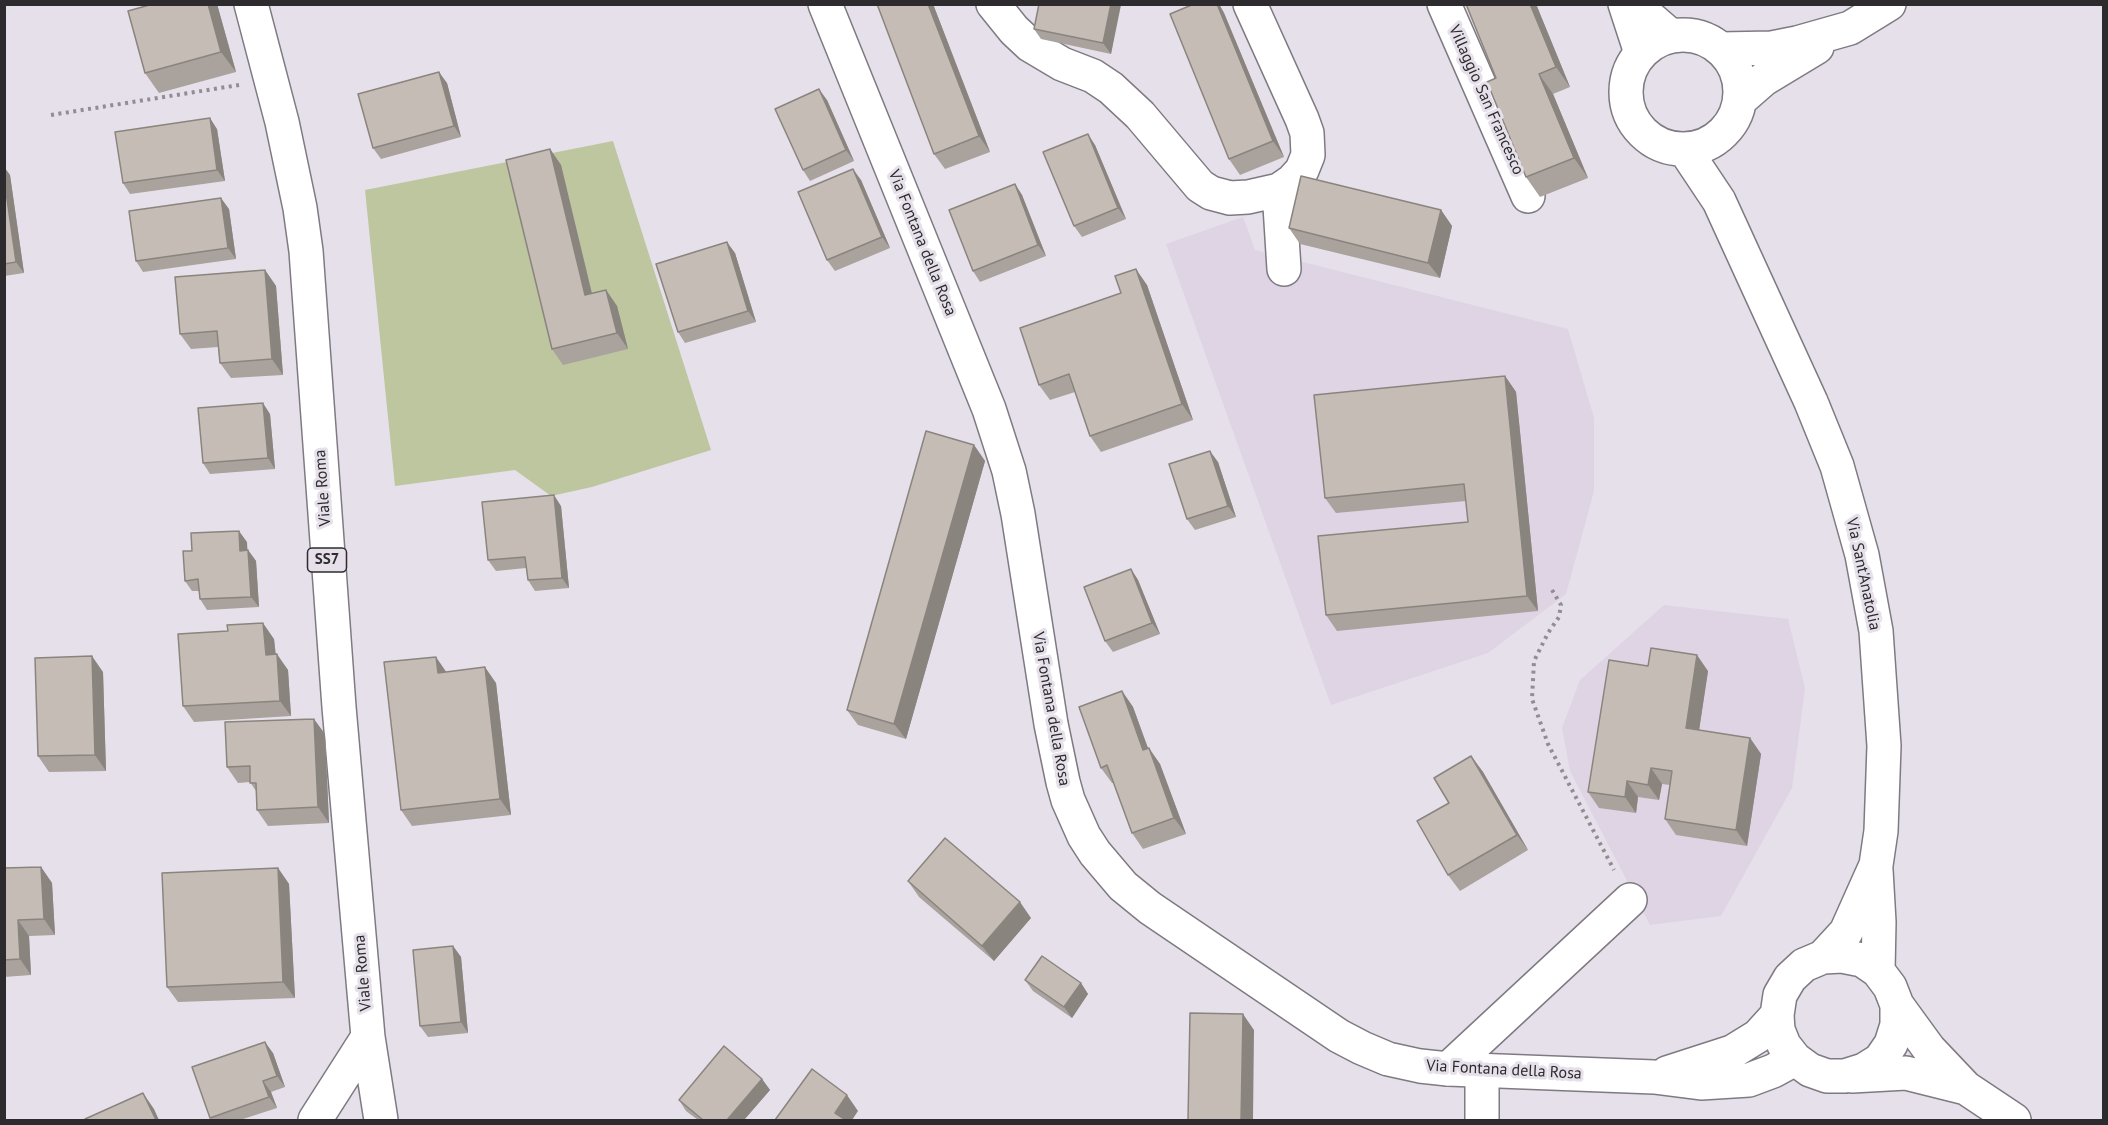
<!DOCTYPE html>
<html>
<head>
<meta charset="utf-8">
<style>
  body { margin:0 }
  #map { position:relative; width:2108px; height:1125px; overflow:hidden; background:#e6e0ea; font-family:"PT Sans",sans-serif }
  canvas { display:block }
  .frame { position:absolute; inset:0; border:6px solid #2d2b2e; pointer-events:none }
</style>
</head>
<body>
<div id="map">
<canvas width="2108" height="1125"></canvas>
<div class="frame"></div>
</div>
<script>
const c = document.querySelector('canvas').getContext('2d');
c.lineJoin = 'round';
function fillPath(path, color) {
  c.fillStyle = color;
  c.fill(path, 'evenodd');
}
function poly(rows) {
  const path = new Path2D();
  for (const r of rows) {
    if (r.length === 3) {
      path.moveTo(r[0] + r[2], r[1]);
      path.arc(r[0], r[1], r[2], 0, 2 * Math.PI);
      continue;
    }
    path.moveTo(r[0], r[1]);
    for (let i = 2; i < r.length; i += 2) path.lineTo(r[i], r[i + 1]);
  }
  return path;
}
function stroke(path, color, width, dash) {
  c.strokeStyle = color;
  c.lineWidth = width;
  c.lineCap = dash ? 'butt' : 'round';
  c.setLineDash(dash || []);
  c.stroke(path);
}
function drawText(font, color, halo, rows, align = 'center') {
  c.font = font + ' "PT Sans",sans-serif';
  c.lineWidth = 6;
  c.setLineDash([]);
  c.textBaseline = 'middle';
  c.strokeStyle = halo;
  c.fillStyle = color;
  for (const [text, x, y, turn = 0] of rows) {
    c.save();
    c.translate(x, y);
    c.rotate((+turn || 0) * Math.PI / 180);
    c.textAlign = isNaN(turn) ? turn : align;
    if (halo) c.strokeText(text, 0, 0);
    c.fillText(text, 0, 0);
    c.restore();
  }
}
const built = poly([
  [1243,217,1255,250,1568,329,1594,418,1594,491,1566,594,1488,653,1331,705,1166,244],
  [1664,605,1788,619,1805,688,1792,788,1721,916,1650,925,1570,771,1562,728,1580,680]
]);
const green = poly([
  [613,141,711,450,592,487,551,496,515,470,395,486,365,190]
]);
const path = poly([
  [51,115,239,85],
  [1552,590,1561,605,1559,617,1548,633,1534,661,1532,699,1548,744,1614,870]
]);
const minor = poly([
  [993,4,1014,30,1030,45,1062,64,1093,76,1111,88,1140,115,1200,186,1211,193,1230,198,1248,197,1279,190,1292,181,1302,170,1308,155,1307,133,1302,119,1250,4],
  [1444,4,1528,196],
  [1625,4,1641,53],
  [1634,4,1671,36],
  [1279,190,1284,269],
  [1448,1069,1630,900],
  [1482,1120,1482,1071]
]);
const major = poly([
  [251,4,282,122,300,208,306,251,339,707,368,1037,381,1120],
  [825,4,989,409,1009,471,1018,514,1051,724,1063,782,1068,800,1084,836,1095,853,1123,886,1150,908,1339,1036,1362,1048,1388,1059,1420,1066,1448,1069,1654,1077,1701,1083,1749,1080,1773,1071,1795,1059],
  [1683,92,57],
  [1721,49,1772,48,1797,43,1850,28,1889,4],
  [1740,100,1764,79,1817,47],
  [1685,150,1719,201,1811,402,1837,466,1862,555,1876,631,1884,746,1881,831,1876,865,1846,932,1823,957],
  [1876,870,1879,922,1878,971,1890,987,1897,1005,1897,1025,1891,1044,1880,1060,1864,1070,1845,1076,1827,1076,1810,1070,1795,1059,1784,1045,1778,1030,1777,1015,1780,995,1790,978,1804,965,1823,957,1842,956,1862,960,1878,971],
  [1897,1005,1929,1049,1966,1088,2014,1120],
  [1667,1073,1732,1052,1758,1036,1777,1015],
  [1852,1076,1906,1073,1966,1088],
  [315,1120,368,1037]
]);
const wall = poly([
  [153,4,217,4,236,72,159,93,145,73],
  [933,4,990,152,945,169,934,154],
  [1039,4,1120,4,1111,54,1041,39,1034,29],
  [1194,4,1219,4,1224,13,1284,157,1240,175,1229,159],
  [1536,4,1570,87,1553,94,1588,178,1540,197,1526,177,1496,78],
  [447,83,461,137,381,159,373,148],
  [827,100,854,161,810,181,803,170],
  [217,129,225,181,130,194,123,183],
  [1095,145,1126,219,1082,237,1074,226],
  [550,149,561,165,592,293,606,290,617,306,628,349,563,365,552,349],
  [4,167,10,175,24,273,4,276],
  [861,180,890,248,835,271,827,260],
  [1015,184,1022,195,1046,256,980,282,973,271],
  [229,209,236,259,143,272,136,261],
  [1441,210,1452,226,1440,278,1300,244,1289,228],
  [735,253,756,322,685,343,678,332],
  [265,270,276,286,283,375,231,378,220,363,218,347,191,349,180,334],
  [1147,285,1193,420,1101,452,1090,436,1075,392,1050,400,1039,385,1121,293],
  [1505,376,1516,392,1538,611,1337,631,1326,615,1468,522,1466,501,1336,513,1325,498],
  [270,414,275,469,210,474,203,463],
  [974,445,985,461,906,739,858,725,847,710],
  [1218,462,1236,517,1195,530,1187,519],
  [561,506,569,588,535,591,528,580,526,568,496,571,488,560],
  [247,542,247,550,248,550,256,561,259,607,207,610,200,599,199,591,192,591,185,581,192,551],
  [1131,569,1138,580,1160,634,1113,652,1105,641],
  [274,639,276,655,288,670,291,716,194,722,183,706],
  [1648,666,1708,671,1699,730,1750,738,1761,754,1747,846,1676,835,1665,819,1670,785,1662,784,1659,800,1638,797,1636,813,1599,808,1588,792],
  [103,672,106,771,49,772,38,756],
  [446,672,496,683,511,815,412,826,401,810],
  [1122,691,1133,707,1148,748,1160,764,1186,834,1143,849,1132,833,1114,783,1112,783,1101,768],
  [325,734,329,823,268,826,257,810,256,791,250,782,238,783,227,767],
  [1471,756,1483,772,1528,850,1460,891,1448,875,1449,803],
  [41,867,52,883,55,935,29,936,31,975,4,977,4,868],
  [278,868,289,884,295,998,178,1002,167,987],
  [908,881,1031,918,994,961,919,897],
  [453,946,461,957,468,1033,428,1037,420,1026],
  [1025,980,1081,983,1088,994,1072,1018,1033,991],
  [273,1053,285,1087,271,1092,277,1108,240,1120,212,1120,210,1118],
  [762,1079,770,1090,744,1120,698,1120,686,1111,679,1100]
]);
const shadedWall = poly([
  [208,4,217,4,236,72,221,52],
  [928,4,933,4,990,152,979,136],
  [1111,4,1121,5,1111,54,1103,43],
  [1217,4,1219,4,1224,13,1284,157,1273,141],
  [1530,4,1536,4,1570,87,1556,67],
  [439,72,447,83,461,137,454,126],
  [1539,74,1553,94,1588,178,1574,158],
  [819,89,827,100,854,161,846,150],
  [210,118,217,129,225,181,217,170],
  [1088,134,1095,145,1126,219,1118,208],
  [550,149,561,165,596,311,585,295],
  [4,167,10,175,24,273,16,262,4,178],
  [853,169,861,180,890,248,882,237],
  [1015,184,1022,195,1046,256,1038,245],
  [221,198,229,209,236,259,228,248],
  [1441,210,1452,226,1440,278,1428,263],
  [727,242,735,253,756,322,748,311],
  [1136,269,1147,285,1193,420,1182,404],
  [265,270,276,286,283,375,272,359],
  [606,290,617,306,628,349,617,333],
  [1505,376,1516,392,1538,611,1527,596],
  [263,403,270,414,275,469,268,458],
  [974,445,985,461,906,739,894,724],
  [1210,451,1218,462,1236,517,1228,506],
  [554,495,561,506,569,588,562,578],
  [239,531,247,542,248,561,240,551],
  [248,550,256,561,259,607,251,597],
  [1131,569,1138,580,1160,634,1152,623],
  [263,623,274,639,277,671,266,655],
  [277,654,288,670,291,716,280,701],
  [1697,655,1708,671,1697,744,1686,728],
  [92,656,103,672,106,771,95,755],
  [436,657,447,673,438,673],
  [485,667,496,683,511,815,500,799],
  [1122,691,1133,707,1154,765,1143,750],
  [314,719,325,734,329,823,318,807],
  [1750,738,1761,754,1747,846,1736,830],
  [1149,748,1160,764,1186,834,1174,818],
  [1471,756,1483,772,1528,850,1517,835],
  [1651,768,1662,784,1659,800,1648,785],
  [1627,781,1638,797,1636,813,1625,797],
  [41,867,52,883,55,935,44,919],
  [278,868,289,884,295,998,283,982],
  [1020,902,1031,918,994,961,982,946],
  [18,920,29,936,31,975,20,959],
  [453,946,461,957,468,1033,461,1022],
  [1081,983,1088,994,1072,1018,1064,1007],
  [1243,1014,1254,1030,1253,1120,1241,1120],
  [265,1042,273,1053,285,1087,277,1076],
  [762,1079,770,1090,744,1120,727,1120],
  [263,1081,271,1092,277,1108,269,1097],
  [143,1093,154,1109,159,1120,156,1120],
  [847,1095,858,1111,852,1120,840,1120,835,1113]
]);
const building = poly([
  [153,4,208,4,221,52,145,73,128,11,153,4],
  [877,4,928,4,979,136,934,154,877,4],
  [1039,4,1111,4,1103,43,1034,29,1039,4],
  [1194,4,1217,4,1273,141,1229,159,1170,14,1194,4],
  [1466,4,1530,4,1556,67,1539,74,1574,158,1526,177,1487,82,1496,78,1466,4],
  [439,72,454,126,373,148,358,94,439,72],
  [819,89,846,150,803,170,775,109,819,89],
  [210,118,217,170,123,183,115,132,210,118],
  [1088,134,1118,208,1074,226,1043,152,1088,134],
  [550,149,585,295,606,290,617,333,552,349,506,160,550,149],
  [853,169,882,237,827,260,798,192,853,169],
  [1301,176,1441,210,1428,263,1289,228,1301,176],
  [4,178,16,262,4,264,4,178],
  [1015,184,1038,245,973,271,949,210,1015,184],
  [221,198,228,248,136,261,129,211,221,198],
  [727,242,748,311,678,332,656,264,727,242],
  [1136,269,1182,404,1090,436,1069,374,1039,385,1020,328,1121,293,1115,276,1136,269],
  [265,270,272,359,220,363,217,331,180,334,175,277,265,270],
  [1505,376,1527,596,1326,615,1318,536,1468,522,1464,484,1325,498,1314,395,1505,376],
  [263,403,268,458,203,463,198,408,263,403],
  [926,431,974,445,894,724,847,710,926,431],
  [1210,451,1228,506,1187,519,1169,464,1210,451],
  [554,495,562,578,528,580,525,557,488,560,482,502,554,495],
  [239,531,240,551,248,550,251,597,200,599,198,579,185,581,183,551,192,551,191,533,239,531],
  [1131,569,1152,623,1105,641,1084,587,1131,569],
  [263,623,266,655,277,654,280,701,183,706,178,634,228,631,227,625,263,623],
  [1651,648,1697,655,1686,728,1750,738,1736,830,1665,819,1672,771,1651,768,1648,785,1627,781,1625,797,1588,792,1609,660,1648,666,1651,648],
  [92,656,95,755,38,756,35,658,92,656],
  [436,657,438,673,485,667,500,799,401,810,384,662,436,657],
  [1122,691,1143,750,1149,748,1174,818,1132,833,1107,765,1101,768,1079,707,1122,691],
  [314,719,318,807,257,810,256,783,250,783,250,766,227,767,225,722,314,719],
  [1471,756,1517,835,1448,875,1417,821,1449,803,1434,778,1471,756],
  [945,838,1020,902,982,946,908,881,945,838],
  [41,867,44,919,18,920,20,959,4,960,4,868,41,867],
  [278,868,283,982,167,987,162,873,278,868],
  [453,946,461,1022,420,1026,413,950,453,946],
  [1042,956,1081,983,1064,1007,1025,980,1042,956],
  [1190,1013,1243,1014,1241,1120,1188,1120,1190,1013],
  [265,1042,277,1076,263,1081,269,1097,210,1118,192,1067,265,1042],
  [724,1046,762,1079,727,1120,703,1120,679,1100,724,1046],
  [812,1069,847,1095,835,1113,846,1120,775,1120,812,1069],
  [143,1093,156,1120,86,1120,85,1119,143,1093]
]);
const shields = [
  [327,560,39]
];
const shieldNames = [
  ["SS7",327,560]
];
const streetNames = [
  ["Villaggio San Francesco",1486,100,66],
  ["Via Fontana della Rosa",922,243,68],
  ["Viale Roma",323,488,-94],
  ["Via Sant'Anatolia",1863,574,78],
  ["Via Fontana della Rosa",1051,709,80],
  ["Viale Roma",363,973,-95],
  ["Via Fontana della Rosa",1504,1070,3]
];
fillPath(built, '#ded4e4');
fillPath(green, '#bec6a0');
stroke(minor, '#7f7a82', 36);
stroke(major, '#7f7a82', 36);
stroke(path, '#918d93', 4, [3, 4.5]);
stroke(minor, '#fff', 33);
stroke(major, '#fff', 33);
fillPath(wall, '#a9a29d');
fillPath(shadedWall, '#8a847f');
fillPath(building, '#c5bcb6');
stroke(building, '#8a847f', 1.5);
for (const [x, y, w] of shields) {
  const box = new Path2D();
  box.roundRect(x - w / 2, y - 12, w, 24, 4.5);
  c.fillStyle = '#e6e0ea';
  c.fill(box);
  stroke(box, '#2d2b2e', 1.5);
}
drawText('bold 15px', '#2d2b2e', null, shieldNames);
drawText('16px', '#2d2b2e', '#e6e0ea', streetNames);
</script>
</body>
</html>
